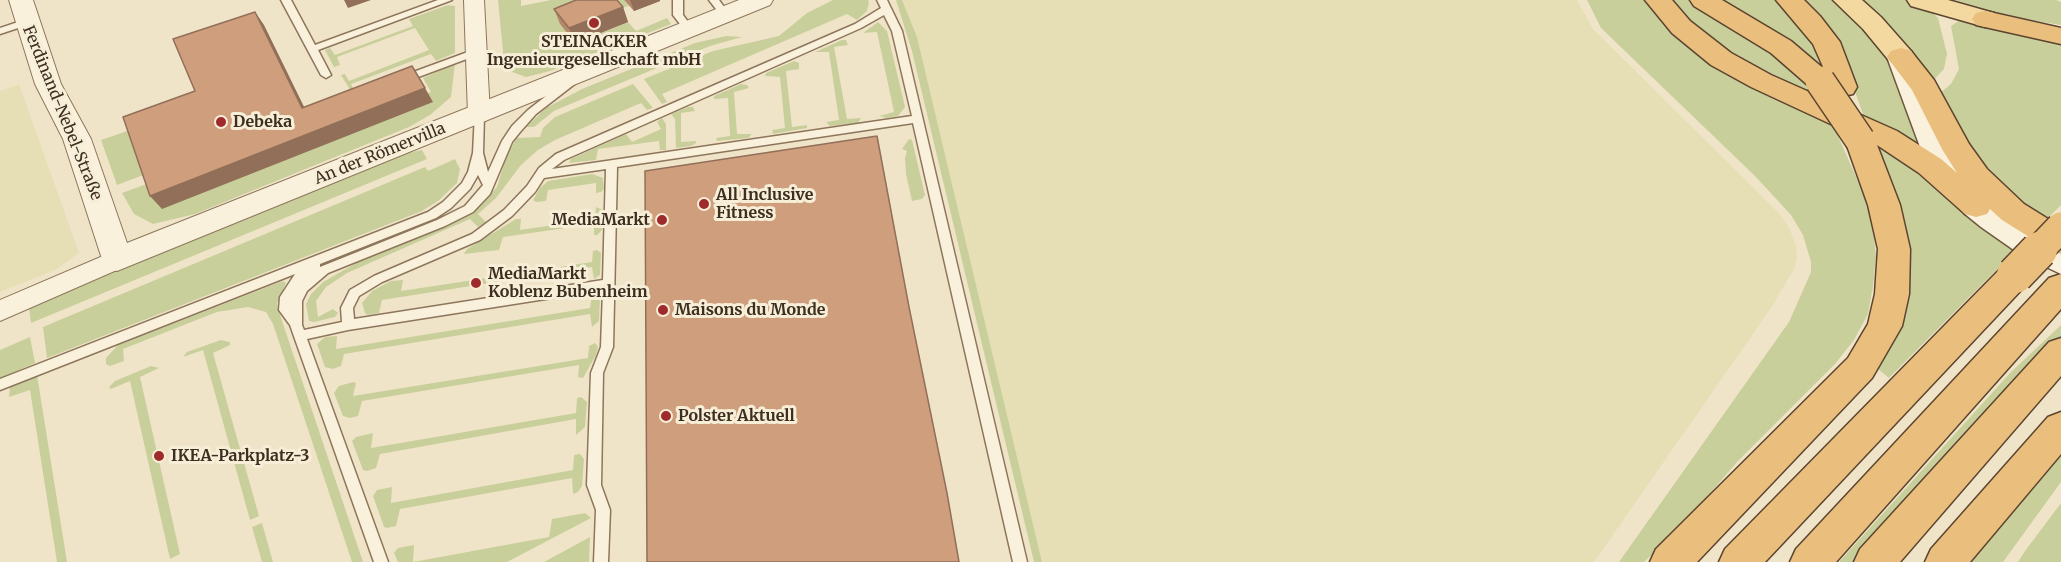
<!DOCTYPE html>
<html>
<head>
<meta charset="utf-8">
<style>
  body { margin:0 }
  canvas { display:block; background:#f0e4c8 }
</style>
</head>
<body>
<canvas width="2061" height="562"></canvas>
<script>
const c = document.querySelector('canvas').getContext('2d');
c.lineJoin = 'round';
function fillPath(path, color) {
  c.fillStyle = color;
  c.fill(path, 'evenodd');
}
function poly(rows) {
  const path = new Path2D();
  for (const r of rows) {
    path.moveTo(r[0], r[1]);
    for (let i = 2; i < r.length; i += 2) path.lineTo(r[i], r[i + 1]);
  }
  return path;
}
function stroke(path, color, width, dash) {
  c.strokeStyle = color;
  c.lineWidth = width;
  c.lineCap = dash ? 'butt' : 'round';
  c.setLineDash(dash || []);
  c.stroke(path);
}
function drawText(font, color, halo, rows, align = 'center') {
  c.font = font + ' Merriweather,serif';
  c.lineWidth = 6;
  c.setLineDash([]);
  c.textBaseline = 'middle';
  c.strokeStyle = halo;
  c.fillStyle = color;
  for (const [text, x, y, turn = 0] of rows) {
    c.save();
    c.translate(x, y);
    c.rotate((+turn || 0) * Math.PI / 180);
    c.textAlign = isNaN(turn) ? turn : align;
    if (halo) c.strokeText(text, 0, 0);
    c.fillText(text, 0, 0);
    c.restore();
  }
}
const farmland = poly([
  [902,0,1577,0,1593,29,1780,214,1790,230,1796,246,1797,258,1794,269,1771,308,1594,562,1042,562,917,37],
  [19,84,79,253,55,270,0,292,0,91]
]);
const green = poly([
  [498,0,521,0,521,6,551,0,624,0,629,6,560,24,575,43,628,22,636,31,667,18,671,24,550,71,526,77,512,72,504,62],
  [833,0,868,0,869,2,867,11,857,20,847,14,662,94,667,102,662,104,644,79,713,51,779,36,807,13],
  [896,0,902,0,917,37,1042,562,1034,562,912,51],
  [1587,0,1648,0,1830,118,1865,197,1873,227,1876,256,1873,286,1868,314,1854,340,1835,364,1738,461,1679,529,1644,562,1619,562,1789,322,1811,272,1811,262,1803,235,1791,215,1755,176,1601,28],
  [1665,0,1695,0,1782,54,1825,104,1727,56],
  [1710,0,1781,0,1808,28,1836,85],
  [1798,0,1834,0,1891,59,1929,154,1865,120,1847,69],
  [1857,0,1905,0,1923,6,1932,12,1938,18,1947,54,1944,69,1930,84],
  [1940,0,2056,0,2061,2,2061,25,1999,15],
  [448,5,455,6,455,53,436,61,431,54,351,84,355,92,352,93,341,75,345,74,349,81,429,50,415,28,337,57,340,65,334,67,325,50,330,48,335,55,413,26,409,19],
  [1960,20,2061,39,2061,205,2041,225,1985,178,1940,93,1951,84,1959,69,1951,26],
  [878,22,887,31,905,107,898,116,887,118,879,116,894,112,877,32,863,33],
  [726,36,742,37,710,46,587,97,554,111,534,127,526,127,546,108,582,89,695,43],
  [842,40,846,40,848,45,834,47,847,119,861,118,858,123,830,126,826,122,839,120,829,52,815,52],
  [794,61,799,63,799,69,786,71,792,127,807,125,807,128,773,134,772,130,785,128,780,77,765,76,766,73],
  [455,64,451,97,430,115,409,127,195,214,153,224,134,214,122,193,152,182,431,92,423,78],
  [633,84,653,108,647,110,641,103,555,140,538,150,521,165,496,198,478,214,486,222,478,227,470,219,347,273,326,287,316,301,318,317,333,309,338,313,335,317,314,322,309,321,306,304,311,294,323,282,367,257,456,220,479,206,497,187,507,155,517,138,540,137,543,128,555,117],
  [741,84,747,85,749,88,734,92,737,134,752,134,748,138,717,141,716,138,730,136,728,98,714,99,714,96],
  [688,107,693,107,695,111,681,113,681,142,696,141,696,143,691,146,676,148,675,119,671,114],
  [662,118,666,124,666,150,660,150,659,141,598,149,596,160,569,163,571,159,626,134,632,142,661,129,657,122],
  [133,129,149,173,117,185,101,140],
  [909,139,912,140,925,195,922,199,912,201,906,174,905,158,907,151,902,149],
  [1871,142,1895,154,2019,247,1889,378,1878,369,1896,332],
  [422,150,427,159,31,323,29,307,70,287,403,154],
  [455,159,460,169,457,183,438,201,422,211,47,358,43,327,425,167,428,171],
  [592,174,603,178,604,189,601,192,596,193,596,183,548,190,546,201,536,202,533,200,540,188,548,181],
  [596,207,603,210,602,230,597,235,594,235,594,224,503,237,499,250,464,254,467,249,516,219,521,219,520,230,595,219],
  [597,250,601,253,600,275,594,279,592,267,382,300,379,313,368,315,365,313,362,303,372,291,391,281,403,280,401,291,592,262,593,251],
  [283,281,286,283,277,303,278,309,363,562,352,562,273,324,266,312,248,307,217,312,123,349,124,361,110,366,106,364,106,358,118,345],
  [592,295,598,295,600,298,599,321,592,327,590,314,344,354,341,366,333,369,325,367,317,344,325,337,337,336,336,349,590,308],
  [2061,325,2061,342,1855,562,1839,562,2010,373],
  [30,337,35,363,0,378,0,350],
  [221,340,230,342,230,345,213,353,259,516,250,520,203,350,183,357,187,352],
  [595,343,598,347,596,355,583,378,578,377,579,365,362,401,358,416,350,418,343,416,334,393,339,386,353,382,356,383,353,396,588,358,589,346],
  [151,366,159,368,140,377,180,554,170,559,130,381,111,389,109,387,115,381],
  [37,375,67,562,57,562,30,390,9,397,10,387],
  [581,397,587,402,585,427,576,435,576,419,380,454,376,468,367,471,363,470,352,441,356,437,373,433,371,448,576,413,577,398],
  [2061,453,2061,482,2003,562,1969,562],
  [580,454,584,459,582,486,578,492,573,494,572,478,400,509,396,526,387,528,384,527,373,496,377,490,392,487,391,503,573,470,574,455],
  [2061,503,2061,562,2018,562,2025,551],
  [585,513,591,518,507,562,398,562,394,553,398,548,414,545,413,562,549,537,552,519],
  [262,523,273,562,262,562,252,527],
  [590,537,589,562,544,562]
]);
const service = poly([
  [281,0,291,0,315,45,438,0,452,0,318,50,331,75,326,78,321,75,281,0],
  [673,0,683,0,683,15,694,30,692,32,686,32,673,15,673,0],
  [709,0,719,0,730,15,728,17,722,17,709,0],
  [877,0,887,0,902,31,1027,562,1013,562,913,123,617,167,613,347,603,373,601,485,610,510,608,562,594,562,596,510,587,485,591,373,601,347,603,290,348,330,307,339,388,562,374,562,290,325,279,310,280,297,295,274,0,390,0,379,428,212,443,202,462,183,468,172,473,153,475,113,483,113,484,115,483,153,488,172,502,141,512,126,528,110,568,79,576,79,576,83,536,114,520,132,512,142,490,194,473,212,445,226,328,273,307,291,302,301,302,325,304,330,342,322,341,308,350,290,374,276,472,234,504,210,527,186,539,168,556,154,855,24,881,8,877,0],
  [884,15,892,31,912,116,552,169,564,160,861,28,884,15],
  [606,169,603,280,354,319,353,308,359,296,382,282,480,240,512,216,535,192,544,178,606,169],
  [478,175,483,185,465,206,437,220,320,267,320,264,436,218,451,208,470,189,478,175],
  [27,19,32,22,30,24,0,34,0,28,27,19],
  [476,49,480,50,480,54,405,82,401,83,396,80,397,78,476,49]
]);
const minor = poly([
  [464,0,484,0,490,115,487,120,479,122,471,120,468,115,464,0],
  [117,250,126,252,130,259,126,266,0,321,0,300,117,250]
]);
const tertiary = poly([
  [9,0,33,0,61,84,91,139,127,243,739,0,773,0,770,5,117,271,106,267,102,259,63,139,35,84,9,0]
]);
const secondary = poly([
  [1901,48,1911,51,1915,57,1950,147,1965,172,1987,198,2003,211,2043,239,2061,247,2061,274,2021,255,1981,227,1965,214,1943,188,1920,147,1887,57,1891,51,1901,48]
]);
const primary = poly([
  [1833,0,1862,0,1881,17,1911,51,1915,57,1911,63,1901,66,1891,63,1863,29,1833,0],
  [1907,0,1948,0,1994,13,1998,19,1994,25,1985,27,1911,6,1907,0]
]);
const trunk = poly([
  [1645,0,1672,0,1690,21,1731,53,1771,75,1897,131,1941,159,1957,173,1942,149,1912,90,1887,57,1891,51,1901,48,1911,51,1934,80,1969,144,1987,169,2024,204,2061,227,2061,254,2050,250,2002,220,1990,209,1987,214,1976,217,1965,214,1919,173,1877,145,1900,205,1910,249,1909,294,1902,326,1872,378,1697,562,1650,562,1656,549,1848,358,1868,324,1875,294,1878,249,1868,205,1845,140,1850,133,1751,87,1711,65,1672,33,1645,0],
  [1690,0,1722,0,1791,41,1824,69,1813,44,1776,0,1804,0,1820,16,1840,42,1857,87,1853,94,1843,96,1833,94,1829,88,1820,90,1810,87,1771,53,1694,6,1690,0],
  [1985,11,2061,28,2061,44,1976,25,1972,19,1976,13,1985,11],
  [2015,262,2027,266,2031,275,2027,284,1765,562,1719,562,1725,549,2003,266,2015,262],
  [2061,274,2061,309,1836,562,1790,562,1796,549,2049,278,2061,274],
  [2061,338,2061,376,1900,562,1854,562,1860,549,2049,342,2061,338],
  [2061,412,2061,454,1970,562,1925,562,1931,549,2048,417,2061,412]
]);
const trunkBridgeFar1 = poly([
  [1820,81,1860,140],
  [2037,252,2061,227]
]);
const trunkBridge = poly([
  [2015,275,2039,250]
]);
const wall = poly([
  [624,0,660,0,660,1,634,11],
  [623,7,628,22,575,43,560,24,554,9]
]);
const shadedWall = poly([
  [344,0,371,0,348,8],
  [630,0,660,0,660,1,634,11],
  [623,7,628,22,575,43,569,28],
  [255,12,264,25,311,121,302,108],
  [425,88,433,102,162,209,150,196]
]);
const building = poly([
  [576,0,617,0,623,7,569,28,554,9,576,0],
  [255,12,302,108,412,66,425,88,150,196,123,117,195,91,173,39,255,12],
  [877,136,909,307,947,493,959,562,647,562,645,171,877,136]
]);
const markers = [
  [594,23,6,"#9e2a2b"],
  [221,122,6,"#9e2a2b"],
  [704,204,6,"#9e2a2b"],
  [662,220,6,"#9e2a2b"],
  [476,283,6,"#9e2a2b"],
  [663,310,6,"#9e2a2b"],
  [666,416,6,"#9e2a2b"],
  [159,456,6,"#9e2a2b"]
];
const poiNames = [
  ["STEINACKER",594,42,"center"],
  ["Ingenieurgesellschaft mbH",594,60,"center"],
  ["Debeka",233,122],
  ["All Inclusive",716,195],
  ["Fitness",716,213],
  ["MediaMarkt",650,220,"right"],
  ["MediaMarkt",488,274],
  ["Koblenz Bubenheim",488,292],
  ["Maisons du Monde",675,310],
  ["Polster Aktuell",678,416],
  ["IKEA-Parkplatz-3",171,456]
];
const streetNames = [
  ["Ferdinand-Nebel-Straße",62,113,68],
  ["An der Römervilla",380,154,-22]
];
fillPath(farmland, '#e6deb5');
fillPath(green, '#c9cf9b');
stroke(service, '#8d765c', 3);
stroke(minor, '#8d765c', 2);
stroke(tertiary, '#8d765c', 2);
stroke(secondary, '#6f573f', 3);
stroke(primary, '#5b4430', 3);
stroke(trunk, '#5b4430', 3);
fillPath(service, '#faf1dc');
fillPath(minor, '#faf1dc');
fillPath(tertiary, '#faf1dc');
fillPath(secondary, '#faf1dc');
fillPath(primary, '#f3d9a0');
fillPath(trunk, '#eabe7c');
stroke(trunkBridgeFar1, '#5b4430', 32, []);
stroke(trunkBridge, '#5b4430', 39, []);
stroke(trunkBridgeFar1, '#eabe7c', 29);
stroke(trunkBridge, '#eabe7c', 36);
fillPath(wall, '#b2896c');
fillPath(shadedWall, '#916f58');
fillPath(building, '#cf9f7d');
stroke(building, '#916f58', 1.5);
for (const [x, y, r, color] of markers) {
  const dot = new Path2D();
  dot.arc(x, y, r, 0, 2 * Math.PI);
  c.fillStyle = color;
  c.fill(dot);
  stroke(dot, '#f7eed8', 2);
}
drawText('bold 16px', '#3d2e20', '#f7eed8', poiNames, 'left');
drawText('16px', '#3d2e20', '#f7eed8', streetNames);
</script>
</body>
</html>
